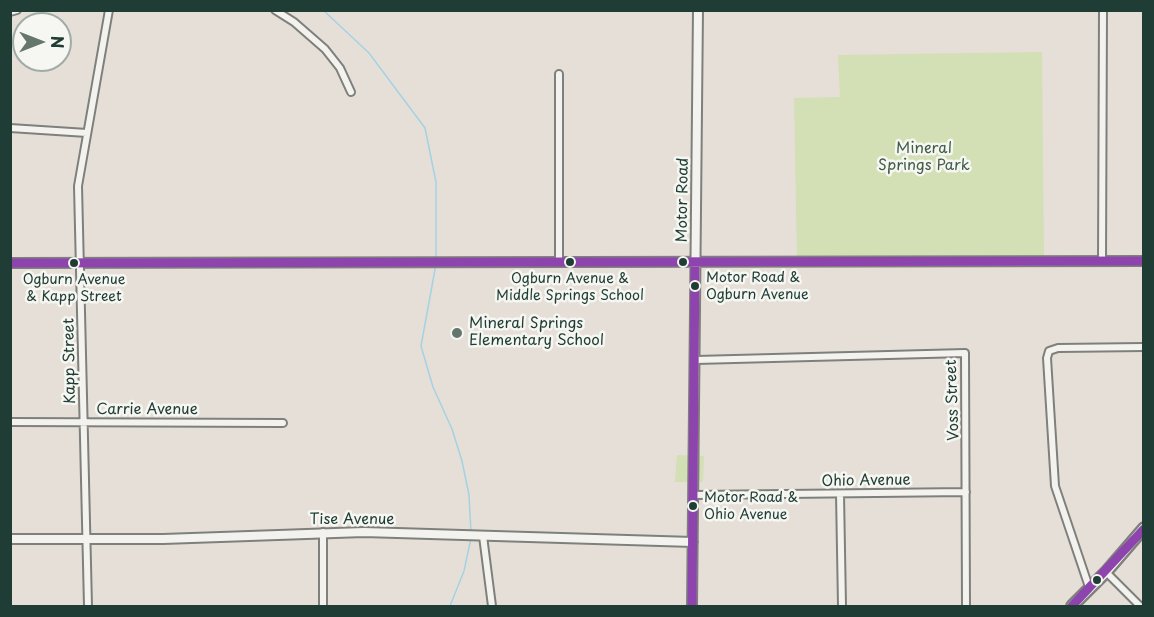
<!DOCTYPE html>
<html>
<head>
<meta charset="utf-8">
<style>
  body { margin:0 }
  #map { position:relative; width:1154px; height:617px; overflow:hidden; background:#e6dfd8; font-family:"Playpen Sans",sans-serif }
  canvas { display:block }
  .frame { position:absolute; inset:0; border:12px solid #1f3d34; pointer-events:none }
  .north { position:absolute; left:12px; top:12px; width:60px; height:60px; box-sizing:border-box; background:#f6f6f2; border:2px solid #a0aca6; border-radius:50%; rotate:90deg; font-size:16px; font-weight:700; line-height:24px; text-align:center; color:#1f3d34 }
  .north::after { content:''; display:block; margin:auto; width:21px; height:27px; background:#65766d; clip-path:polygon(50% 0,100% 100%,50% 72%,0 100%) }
</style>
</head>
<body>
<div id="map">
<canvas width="1154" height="617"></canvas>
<div class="frame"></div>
<div class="north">N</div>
</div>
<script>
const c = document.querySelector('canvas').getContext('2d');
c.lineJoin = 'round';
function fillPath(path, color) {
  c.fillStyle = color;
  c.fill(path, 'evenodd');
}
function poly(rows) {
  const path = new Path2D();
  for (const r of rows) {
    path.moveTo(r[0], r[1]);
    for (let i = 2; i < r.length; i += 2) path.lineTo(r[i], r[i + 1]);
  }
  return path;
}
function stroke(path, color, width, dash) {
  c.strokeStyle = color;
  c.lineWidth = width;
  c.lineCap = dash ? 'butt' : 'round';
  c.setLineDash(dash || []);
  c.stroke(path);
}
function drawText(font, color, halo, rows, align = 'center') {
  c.font = font + ' "Playpen Sans",sans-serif';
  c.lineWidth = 5;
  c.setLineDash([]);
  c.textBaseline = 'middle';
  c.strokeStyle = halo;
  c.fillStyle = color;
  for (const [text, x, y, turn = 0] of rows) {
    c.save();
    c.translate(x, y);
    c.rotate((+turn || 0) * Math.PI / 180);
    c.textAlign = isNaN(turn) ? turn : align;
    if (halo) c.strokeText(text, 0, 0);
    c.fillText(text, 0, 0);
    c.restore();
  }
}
const green = poly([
  [1042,52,1044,259,797,261,794,98,840,97,838,55],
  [677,455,704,456,703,482,675,482]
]);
const stream = poly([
  [323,10,369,53,425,128,436,182,436,259],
  [436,264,421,346,433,387,452,429,462,461,469,495,471,533],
  [450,606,464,571,471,538]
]);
const minor = poly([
  [275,10,294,22,325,49,340,68,351,92],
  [10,12,17,10],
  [10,128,87,133],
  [1102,261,1103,10],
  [559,263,559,74],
  [696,360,965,353,966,606],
  [10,422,283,423],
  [840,494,842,606],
  [694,495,966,492],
  [323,532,323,606],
  [483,536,492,606],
  [1106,572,1140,606],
  [1089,587,1055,486,1047,358,1049,351,1058,348,1144,347],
  [88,606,78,186,109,10]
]);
const tertiary = poly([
  [10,263,1144,261],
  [10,539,163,539,364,532,693,542],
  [692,606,698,10]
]);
const secondary = poly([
  [1072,606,1106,572,1144,528]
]);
const bus1 = poly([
  [10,263,1144,261],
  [692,606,695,262],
  [1072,606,1144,529]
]);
const markers = [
  [570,262,5,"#1f3d34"],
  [683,262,5,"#1f3d34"],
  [74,263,5,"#1f3d34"],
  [695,286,5,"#1f3d34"],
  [457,333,6,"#65766d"],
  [693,506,5,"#1f3d34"],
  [1097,580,5,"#1f3d34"]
];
const busNames = [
  ["Motor Road &",706,278],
  ["Ogburn Avenue",706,295],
  ["Ogburn Avenue &",570,279,"center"],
  ["Middle Springs School",570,296,"center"],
  ["Ogburn Avenue",74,280,"center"],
  ["& Kapp Street",74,297,"center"],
  ["Motor Road &",704,498],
  ["Ohio Avenue",704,515]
];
const parkNames = [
  ["Mineral",924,149],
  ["Springs Park",924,166]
];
const streetNames = [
  ["Motor Road",683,200,-89],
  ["Kapp Street",70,361,-91],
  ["Voss Street",953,400,-92],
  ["Carrie Avenue",147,410],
  ["Ohio Avenue",866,481,-1],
  ["Tise Avenue",352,520]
];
const poiNames = [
  ["Mineral Springs",469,324],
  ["Elementary School",469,341]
];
fillPath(green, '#d3dfb4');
stroke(stream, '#a4d2e3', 1.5);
stroke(minor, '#7e807c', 10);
stroke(tertiary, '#7e807c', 12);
stroke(secondary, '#7e807c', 14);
stroke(minor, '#f3f2ef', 6);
stroke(tertiary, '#f3f2ef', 8);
stroke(secondary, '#f3f2ef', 9);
stroke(bus1, '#8e44ad', 9);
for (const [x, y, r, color] of markers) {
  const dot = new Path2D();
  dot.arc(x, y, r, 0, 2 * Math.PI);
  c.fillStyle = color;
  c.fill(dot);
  stroke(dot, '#f6f6f2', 2);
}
drawText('14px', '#1f3d34', '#f6f6f2', busNames, 'left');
drawText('15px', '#405d48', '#f6f6f2', parkNames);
drawText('15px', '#1f3d34', '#f6f6f2', streetNames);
drawText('15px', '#1f3d34', '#f6f6f2', poiNames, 'left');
</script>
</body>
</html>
